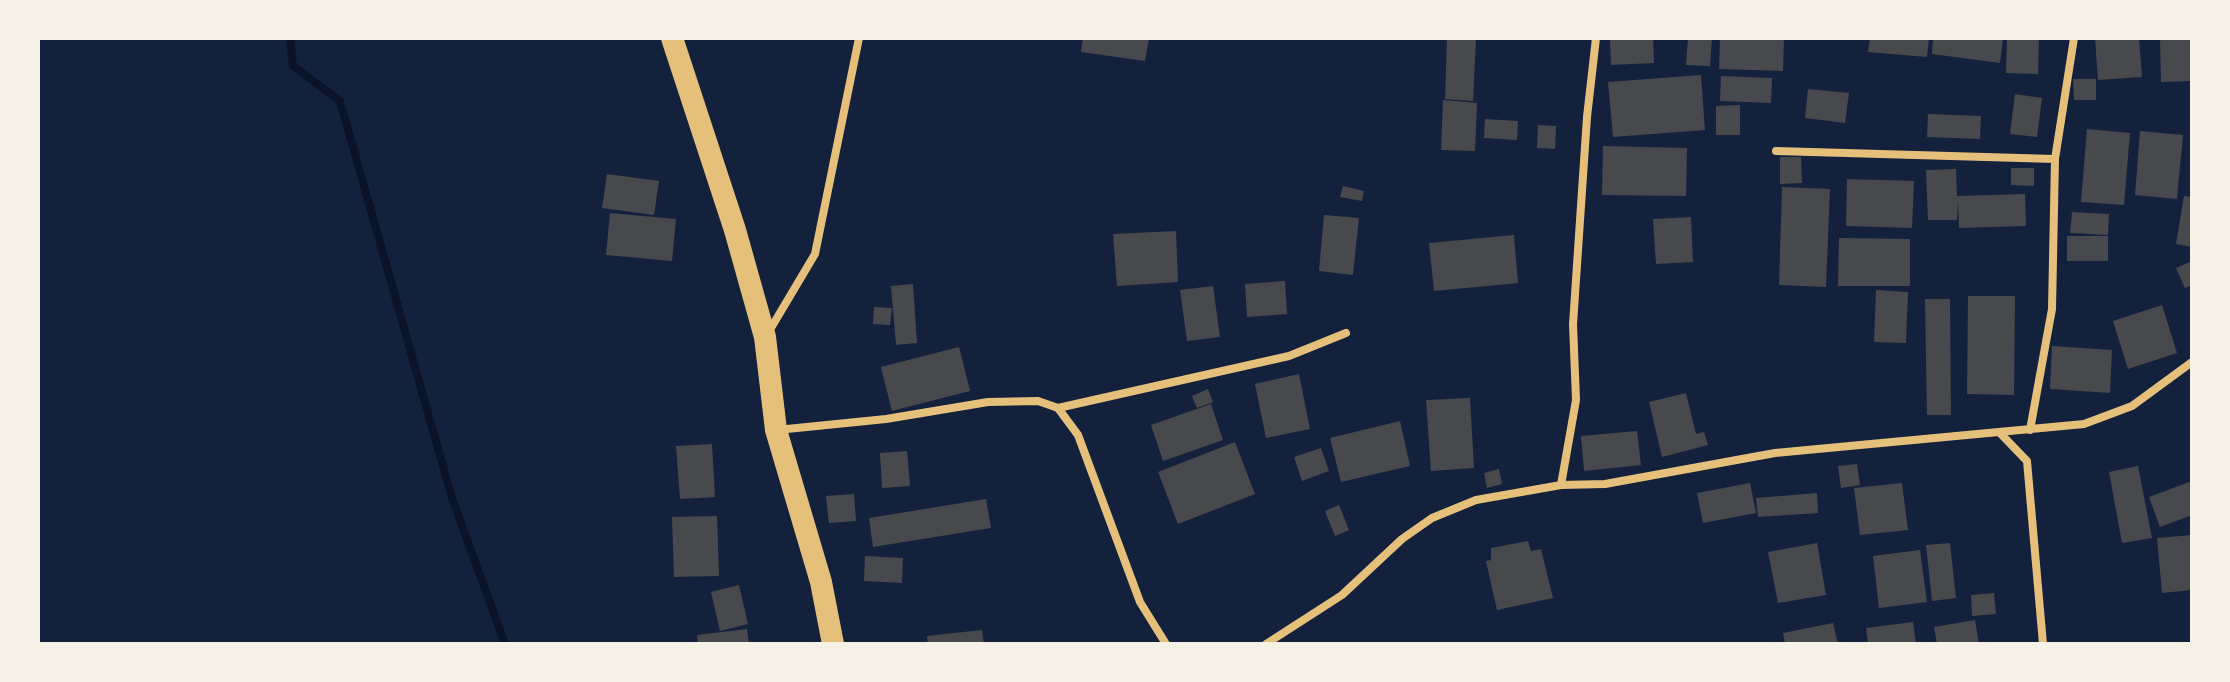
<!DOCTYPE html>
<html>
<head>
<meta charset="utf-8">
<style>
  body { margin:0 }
  #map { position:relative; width:2230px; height:682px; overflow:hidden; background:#14213d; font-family:Commissioner,sans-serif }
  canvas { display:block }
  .frame { position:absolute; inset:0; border:40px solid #f6f1e7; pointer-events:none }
</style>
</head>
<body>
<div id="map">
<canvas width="2230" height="682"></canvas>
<div class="frame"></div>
</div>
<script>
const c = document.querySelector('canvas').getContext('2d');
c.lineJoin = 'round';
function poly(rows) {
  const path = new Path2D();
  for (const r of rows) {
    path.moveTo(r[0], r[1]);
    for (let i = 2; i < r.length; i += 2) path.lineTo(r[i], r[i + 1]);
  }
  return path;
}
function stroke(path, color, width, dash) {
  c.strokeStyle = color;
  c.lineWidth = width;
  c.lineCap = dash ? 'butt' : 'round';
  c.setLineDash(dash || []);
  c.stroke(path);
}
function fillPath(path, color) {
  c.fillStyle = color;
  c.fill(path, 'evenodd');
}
const stream = poly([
  [290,38,293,66,340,101,452,498,505,644]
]);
const building = poly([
  [1083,38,1149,38,1145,61,1081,52],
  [1447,38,1476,38,1473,101,1445,99],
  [1610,38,1653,38,1654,63,1611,65],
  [1688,38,1712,38,1710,66,1686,65],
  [1720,38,1784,38,1783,71,1719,69],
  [1870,38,1929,38,1927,57,1868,52],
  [1933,38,2003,38,2000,63,1932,54],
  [2007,38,2039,38,2038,74,2006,73],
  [2095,38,2139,38,2142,77,2098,80],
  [2160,38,2192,38,2192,81,2161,82],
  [1701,75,1705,130,1613,137,1608,82],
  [1721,76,1772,78,1771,103,1720,101],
  [2073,79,2096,79,2096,100,2074,100],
  [1808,89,1849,93,1845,123,1805,118],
  [2015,94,2042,98,2037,137,2010,134],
  [1443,100,1477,103,1475,151,1441,150],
  [1740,105,1740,135,1716,135,1716,106],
  [1928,114,1981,116,1980,139,1927,137],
  [1485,119,1518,121,1517,140,1484,138],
  [1538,125,1556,126,1555,149,1537,148],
  [2087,129,2130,133,2124,205,2081,202],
  [2140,131,2183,135,2177,199,2135,195],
  [1603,146,1687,148,1686,196,1602,195],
  [1780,157,1801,157,1802,183,1780,184],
  [2011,168,2034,168,2034,186,2011,185],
  [1956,169,1957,196,2025,194,2026,226,1959,228,1958,201,1957,220,1928,220,1926,170],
  [607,174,659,181,654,215,602,208],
  [1847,179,1914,181,1912,228,1846,226],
  [1343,186,1364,191,1362,201,1340,197],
  [1782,187,1830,189,1826,287,1779,285],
  [2184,196,2192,197,2192,247,2176,244],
  [2072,212,2109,214,2108,235,2070,233],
  [610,213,676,219,672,261,606,255],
  [1324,215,1359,218,1353,275,1319,271],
  [1691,217,1693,262,1656,264,1653,219],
  [1176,231,1178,282,1117,286,1113,234],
  [1514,235,1518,283,1434,291,1429,243],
  [2067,236,2108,236,2108,261,2067,261],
  [1839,238,1910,239,1910,286,1838,286],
  [2192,261,2192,285,2185,288,2176,268],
  [1285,281,1287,314,1247,317,1245,284],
  [913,284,917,343,896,345,891,286],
  [1213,286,1220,337,1187,341,1180,290],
  [1876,290,1908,292,1906,343,1874,342],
  [1968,296,2015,296,2014,395,1967,394],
  [1925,299,1950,299,1951,415,1927,415],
  [2162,305,2177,353,2128,369,2113,321],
  [874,307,892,308,890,325,873,324],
  [2052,346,2112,350,2110,393,2050,389],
  [959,347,970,391,892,411,881,367],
  [1299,374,1310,429,1266,438,1255,384],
  [1208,389,1213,402,1197,408,1192,396],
  [1686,393,1696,434,1704,432,1708,445,1662,457,1649,402],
  [1470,398,1474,468,1431,471,1426,400],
  [1211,404,1223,440,1163,461,1151,425],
  [1400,421,1410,466,1341,482,1330,438],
  [1637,431,1641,465,1584,471,1581,436],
  [1235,442,1255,494,1178,524,1158,472],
  [712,444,715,497,680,499,676,446],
  [1321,448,1329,471,1302,481,1294,457],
  [907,451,910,486,882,488,880,453],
  [1857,464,1860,485,1841,488,1838,466],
  [2138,466,2152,538,2122,543,2109,472],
  [1499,469,1502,484,1487,488,1484,473],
  [2192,481,2192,515,2160,527,2149,497],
  [1750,483,1756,513,1703,523,1697,493],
  [1902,483,1908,530,1860,535,1854,488],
  [1817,493,1818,513,1758,517,1756,498],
  [854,494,856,521,829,523,826,496],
  [986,499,991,528,873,547,869,518],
  [1339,505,1349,530,1335,536,1325,511],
  [717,516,719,576,674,577,672,517],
  [2192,535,2192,590,2162,593,2157,538],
  [1528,541,1531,551,1541,549,1553,598,1497,610,1486,561,1491,560,1491,548],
  [1817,543,1826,595,1778,603,1768,552],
  [1950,543,1956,598,1932,601,1926,545],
  [1920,550,1927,602,1879,608,1873,556],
  [865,556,903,558,902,583,864,581],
  [739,585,748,624,720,631,711,592],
  [1994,593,1996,614,1972,616,1971,595],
  [1975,620,1979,644,1937,644,1934,627],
  [1913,622,1916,644,1868,644,1866,628],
  [1833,623,1838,644,1785,644,1783,633],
  [747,629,749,644,698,644,697,635],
  [982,630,984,644,928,644,927,636]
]);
const minor = poly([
  [1776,151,2055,159],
  [768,333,815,254,859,38],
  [1058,408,1289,356,1346,333],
  [777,430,886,419,988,402,1038,401,1058,408,1078,435,1140,602,1166,644],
  [2030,430,2052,309,2055,159,2074,38],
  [2000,433,2027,461,2043,644],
  [1561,485,1576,400,1573,324,1587,117,1596,38],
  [1266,644,1342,595,1402,539,1432,518,1476,500,1561,485,1605,484,1775,453,2084,424,2132,406,2192,362]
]);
const trunk = poly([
  [672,38,735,230,765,337,776,430,821,582,833,644]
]);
stroke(stream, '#0b132b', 8);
fillPath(building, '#48494c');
stroke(minor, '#e5c07b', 8);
stroke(trunk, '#e5c07b', 22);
</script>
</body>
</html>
